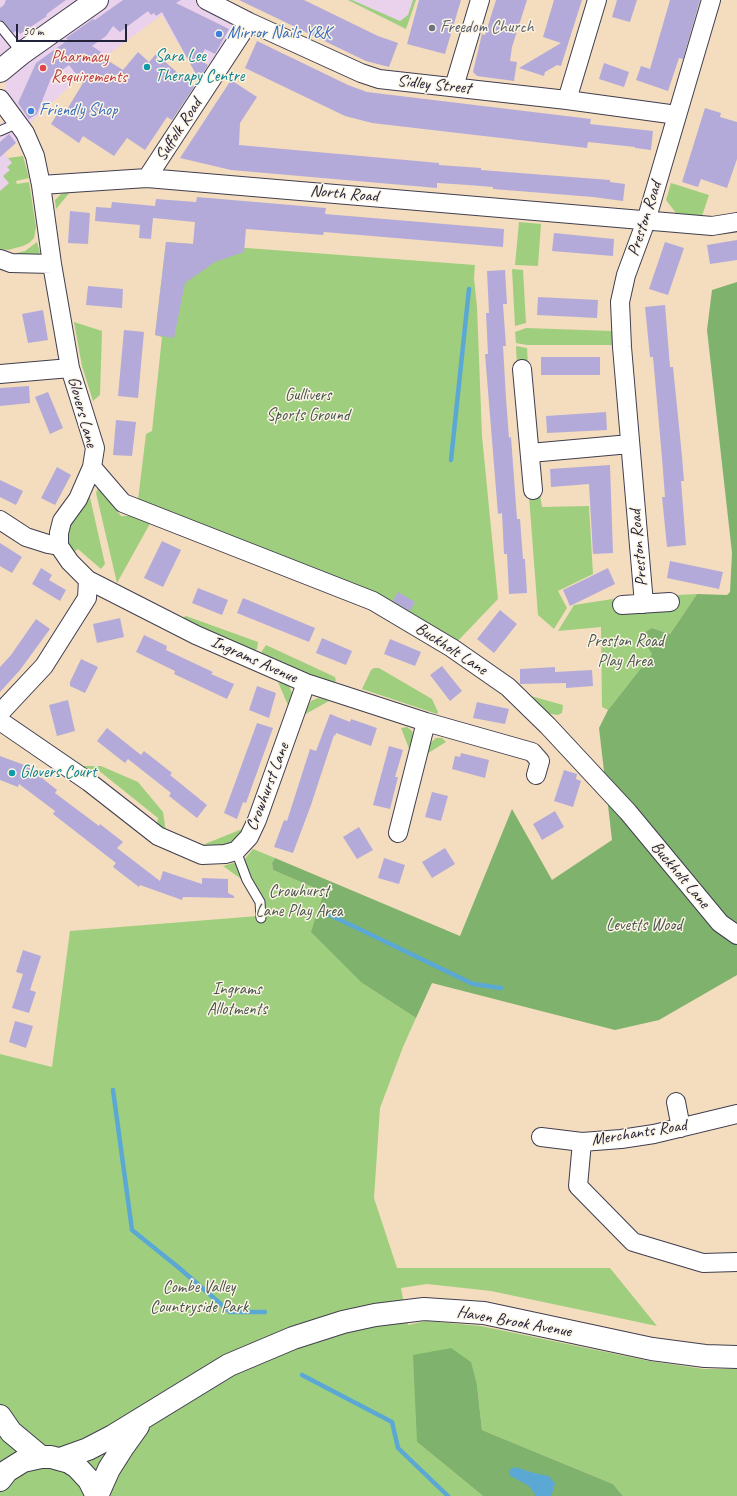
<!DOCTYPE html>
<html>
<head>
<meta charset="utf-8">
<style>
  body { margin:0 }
  #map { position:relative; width:737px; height:1496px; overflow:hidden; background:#f3ddbe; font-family:Caveat,sans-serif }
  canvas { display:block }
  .scale { position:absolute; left:16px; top:24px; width:111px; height:18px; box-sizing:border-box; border:2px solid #22223b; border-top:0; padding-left:5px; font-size:12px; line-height:14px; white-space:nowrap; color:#22223b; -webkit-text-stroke:3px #fcf5e5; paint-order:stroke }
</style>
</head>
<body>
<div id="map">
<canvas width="737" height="1496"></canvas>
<div class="scale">50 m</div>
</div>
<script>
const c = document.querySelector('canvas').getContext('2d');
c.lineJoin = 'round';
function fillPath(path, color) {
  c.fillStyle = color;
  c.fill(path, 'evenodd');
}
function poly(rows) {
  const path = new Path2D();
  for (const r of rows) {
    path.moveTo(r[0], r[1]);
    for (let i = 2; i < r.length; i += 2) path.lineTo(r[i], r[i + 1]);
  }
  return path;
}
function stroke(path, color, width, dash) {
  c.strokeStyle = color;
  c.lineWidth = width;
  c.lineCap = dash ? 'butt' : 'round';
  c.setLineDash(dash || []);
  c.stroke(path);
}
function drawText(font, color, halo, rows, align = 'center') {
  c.font = font + ' Caveat,sans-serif';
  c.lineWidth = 3;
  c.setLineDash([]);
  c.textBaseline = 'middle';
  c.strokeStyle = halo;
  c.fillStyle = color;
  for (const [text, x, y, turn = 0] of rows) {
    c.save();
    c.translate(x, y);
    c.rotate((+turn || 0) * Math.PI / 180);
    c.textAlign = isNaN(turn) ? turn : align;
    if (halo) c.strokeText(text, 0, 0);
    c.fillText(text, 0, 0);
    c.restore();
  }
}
const built = poly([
  [0,0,212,0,241,26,213,67,177,42,162,15,87,70,26,127,16,143,4,154,12,163,10,170,16,180,0,240,0,124,17,111,5,93,7,77,0,70],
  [348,0,416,0,406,29]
]);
const green = poly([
  [348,0,352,0,400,21,408,15,413,0,416,0,406,29],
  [23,156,29,178,16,181,17,184,29,182,36,227,34,238,29,243,23,246,8,250,0,249,0,191,9,183,3,176,10,170,7,167,12,163,8,158],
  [671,183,709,195,702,216,676,213,666,200],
  [71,191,56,209,55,200,61,194],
  [519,222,541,224,538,266,515,265],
  [37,242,40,253,33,258,12,254,25,251],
  [166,242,475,265,474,278,477,307,482,436,498,599,454,645,138,500,146,434,152,431,162,337,155,335],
  [512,269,523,270,526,323,515,326],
  [74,322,102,331,100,395,93,401,82,366],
  [526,328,612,331,612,345,527,345,516,343,515,332],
  [516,346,527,348,528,365,517,366],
  [98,488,121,516,141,516,152,520,117,583,96,493],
  [89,493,105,564,101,569,78,549,74,552,69,543,69,525],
  [540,494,542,507,589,506,593,574,558,591,567,608,554,629,538,615,529,496],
  [697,594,670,634,652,628,652,654,608,710,602,707,601,627,558,631,574,605,619,598],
  [186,616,258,642,257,649,252,654,184,621,182,618],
  [266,645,335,677,336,681,332,683,261,657,262,651],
  [374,668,379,668,432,699,438,712,437,714,362,689,371,670],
  [278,682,289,686,292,693,290,710],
  [520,693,563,705,562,713,558,715,538,712],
  [318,698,329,701,302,716,311,701],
  [407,727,412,731,415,743,410,751,401,728],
  [436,738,442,738,446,742,425,755,427,746],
  [83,766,101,766,138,782,163,812,166,832,157,824,158,818,98,770,91,773],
  [247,827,233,847,200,846],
  [253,849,275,858,272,863,273,870,324,892,362,983,416,1018,403,1047,380,1108,374,1198,397,1268,610,1268,657,1326,491,1291,427,1284,401,1288,408,1325,426,1321,481,1326,649,1361,704,1369,737,1369,737,1496,623,1496,613,1484,482,1430,477,1385,417,1442,483,1496,0,1496,0,1054,52,1067,70,931,258,916,263,902,244,860],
  [237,862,244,881,223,866]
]);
const forest = poly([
  [737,282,737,975,659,1020,615,1030,432,983,416,1018,362,983,311,932,324,892,273,870,272,863,275,858,460,936,512,809,552,880,612,840,599,728,608,710,652,654,641,635,652,628,670,634,697,594,727,595,730,592,732,553,707,330,712,290],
  [451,1348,471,1362,477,1385,482,1430,613,1484,623,1496,483,1496,417,1442,413,1355]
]);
const water = poly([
  [515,1467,534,1473,549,1476,555,1484,551,1496,536,1496,529,1486,509,1475,509,1470]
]);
const stream = poly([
  [451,460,469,289],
  [328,914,473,984,501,988],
  [113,1090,132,1230,178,1267,230,1312,265,1312],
  [302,1375,392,1422,398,1448,448,1496]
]);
const building = poly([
  [6,0,66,0,48,13,46,15,47,16,20,34,17,30,13,33,4,22,0,20,0,8,4,5],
  [123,0,181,0,176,3,229,29,215,54,205,49,199,59,208,65,199,80,162,12,156,16,154,13,151,15,148,11,120,32,113,26,106,36,92,46,101,52,99,55,123,70,138,52,149,62,156,54,194,87,172,120,167,117,145,150,127,138,114,156,83,136,79,143,51,124,61,108,66,111,83,83,69,65,51,78,37,114,29,119,18,103,36,63,68,40,66,38,93,19,95,20],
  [239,0,304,0,378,36,398,43,389,67,366,61],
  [419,0,461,0,445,54,407,44],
  [496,0,527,0,512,47,510,61,517,62,514,81,477,76,473,72,482,34,485,35],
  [554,0,582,0,561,66,557,65,545,72,544,76,519,68,561,43,543,37],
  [617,0,637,0,630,22,612,17],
  [670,0,700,0,683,59,679,58,668,91,636,80,641,66,650,69],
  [257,41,348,85,367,92,591,119,590,124,653,131,651,150,635,148,635,147,588,142,587,148,372,123,345,116,245,68],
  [604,63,629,72,624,87,599,79],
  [231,80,257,97,240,123,239,145,439,163,439,165,481,168,481,170,610,180,610,182,625,184,623,201,593,197,493,189,493,187,468,185,437,183,437,188,231,170,180,158],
  [705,108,721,113,720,117,737,122,737,159,727,188,701,179,698,187,682,182],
  [9,134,16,143,0,157,0,142],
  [197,197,326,208,325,214,504,229,503,247,324,232,323,235,246,229,244,252,215,262,185,283,174,338,155,335,166,242,193,244,195,222,153,218,151,239,139,238,140,225,95,221,96,207,111,208,112,202,155,206,156,199,196,202],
  [70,211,90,213,88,244,68,243],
  [554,233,614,239,613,256,552,251],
  [737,240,737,260,710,264,707,245],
  [665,242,684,248,668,295,649,289],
  [505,270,507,304,503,304,506,346,503,346,506,398,509,438,511,437,517,519,520,519,523,559,525,559,527,593,509,594,507,554,504,554,502,513,498,514,485,354,488,354,486,313,489,313,487,271],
  [88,286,123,289,122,308,86,305],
  [538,297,598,300,597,318,537,315],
  [665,305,670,367,673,367,682,456,684,481,681,481,686,545,667,547,662,497,665,497,662,458,653,357,650,357,645,307],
  [43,310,48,340,28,343,22,314],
  [124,330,144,332,138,398,118,396],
  [541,357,600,357,600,375,541,375],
  [29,386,30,403,0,406,0,388],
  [48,392,63,428,50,434,35,397],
  [606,412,607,430,547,433,546,416],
  [116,420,136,422,132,456,113,455],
  [610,465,613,553,593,554,589,484,551,487,550,469],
  [57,467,71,475,55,505,41,498],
  [0,480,23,491,16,505,0,497],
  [162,541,181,550,163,587,144,578],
  [0,543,22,557,12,573,0,566],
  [670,561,723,572,719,589,667,578],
  [41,568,52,575,49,580,66,590,60,601,32,584],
  [608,568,615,584,570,606,563,590],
  [198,588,228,600,222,615,192,603],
  [398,592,415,602,410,611,393,601],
  [243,598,315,628,309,642,237,613],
  [500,610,517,624,494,653,477,639],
  [120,618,124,637,97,643,93,624],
  [36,619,50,629,20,670,0,692,0,667,11,655],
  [144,635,167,646,166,650,213,672,211,674,234,684,227,699,174,674,175,671,136,652],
  [322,638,352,651,346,665,316,653],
  [390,639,421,652,415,666,384,654],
  [81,659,98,667,85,693,70,686,70,682],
  [442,666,462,691,450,701,430,675],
  [555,667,555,672,592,670,593,686,566,688,566,683,520,684,520,669],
  [257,686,276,693,269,718,249,710],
  [68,700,75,731,57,736,49,705],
  [477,702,509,709,505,724,473,718],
  [330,714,350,722,351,719,377,728,371,746,336,733,335,736,334,735,311,805,293,853,274,847,284,820,287,821,310,749,316,751],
  [257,723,273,728,246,803,243,802,237,819,224,813],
  [107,728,141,755,144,751,172,773,170,775,207,805,197,818,169,796,171,793,128,759,125,763,97,741],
  [389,746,403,750,395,777,398,777,390,809,373,805],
  [461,753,489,760,485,778,452,769,455,756,460,757],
  [0,756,27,766,57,790,55,793,99,826,100,824,123,842,117,848,160,881,163,871,202,884,202,878,228,879,228,893,234,896,234,898,183,897,182,900,140,885,139,887,113,867,116,863,53,814,55,811,19,784,18,787,0,780],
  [564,770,577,774,576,779,581,781,573,807,554,801],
  [432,792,448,796,441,821,425,817],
  [555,811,564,827,542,840,533,824],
  [359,827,373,850,357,859,343,837],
  [445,848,455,864,432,878,422,862],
  [384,858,405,865,399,884,378,878],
  [23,950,41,956,30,990,36,992,29,1013,12,1008,23,974,16,972],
  [15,1021,33,1026,26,1048,9,1042]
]);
const lane = poly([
  [0,26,22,53],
  [0,131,18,123],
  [236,851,247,880,260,902,261,918]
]);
const street = poly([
  [206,0,249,22,361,73,379,79,567,100,677,115],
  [454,87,480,0],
  [0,99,25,133,35,156,41,185,52,264,70,368,95,448,92,467,78,499,62,521,59,533,59,546,70,562,88,580,87,598,44,666,0,713],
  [567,100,597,0],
  [147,178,249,22],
  [41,185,147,178,712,226,737,222],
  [0,259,11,263,52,264],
  [522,369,533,490],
  [0,374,70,368],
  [530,453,630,444],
  [92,467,123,503,373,601,452,648,508,687,548,726,628,812,720,923,737,935],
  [0,520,26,537,48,544,59,546],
  [88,580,196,635,306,683,426,722,532,752,540,761,536,775],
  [644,604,622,347,620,302,626,275,646,221,711,0],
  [622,605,670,602],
  [0,721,89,782,158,836,202,855,225,854,236,851,249,837,257,820,306,683],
  [398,833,426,722],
  [676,1102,681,1128],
  [541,1137,582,1142,621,1139,654,1134,737,1114],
  [582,1142,578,1186,633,1242,703,1263,737,1262]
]);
const primary = poly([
  [0,71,22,53,97,0],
  [0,1416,11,1432,41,1457],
  [60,1459,88,1449,113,1436,229,1365,293,1338,343,1322,375,1315,424,1309,484,1313,652,1349,705,1356,737,1357],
  [0,1480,7,1471,23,1461,41,1457,51,1457,69,1462,77,1467,89,1480,97,1496],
  [97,1496,109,1469,123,1447,138,1426]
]);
const markers = [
  [432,28,4,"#6b7280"],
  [219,34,4,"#3f7fe0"],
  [147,67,4,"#0f9aa8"],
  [43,68,4,"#e0444e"],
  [31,111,4,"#3f7fe0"],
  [12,773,4,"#0f9aa8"]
];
const worshipNames = [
  ["Freedom Church",440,28]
];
const shopNames = [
  ["Mirror Nails Y&K",227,34],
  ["Friendly Shop",39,111]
];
const cultureNames = [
  ["Sara Lee",155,57],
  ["Therapy Centre",155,77],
  ["Glovers Court",20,773]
];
const healthNames = [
  ["Pharmacy",51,58],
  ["Requirements",51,78]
];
const streetNames = [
  ["Sidley Street",434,85,6],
  ["Suffolk Road",179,130,-57],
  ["North Road",344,194,5],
  ["Preston Road",645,219,-72],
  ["Glovers Lane",82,412,75],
  ["Preston Road",639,548,-95],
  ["Buckholt Lane",451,649,33],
  ["Ingrams Avenue",254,660,24],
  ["Crowhurst Lane",268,787,-69],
  ["Buckholt Lane",680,875,50],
  ["Merchants Road",639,1133,-9],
  ["Haven Brook Avenue",514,1322,10]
];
const parkNames = [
  ["Gullivers",308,396],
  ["Sports Ground",308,416],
  ["Preston Road",625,642],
  ["Play Area",625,662],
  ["Crowhurst",299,892],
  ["Lane Play Area",299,912],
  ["Levetts Wood",644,926],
  ["Ingrams",237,990],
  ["Allotments",237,1010],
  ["Combe Valley",199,1288],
  ["Countryside Park",199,1308]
];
fillPath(built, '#ead1ec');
fillPath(green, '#9fcf7e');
fillPath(forest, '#7fb26d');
fillPath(water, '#5ca8d4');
stroke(stream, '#5ca8d4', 4.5);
fillPath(building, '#b4aad9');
stroke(lane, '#413e4f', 11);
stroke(street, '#413e4f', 20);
stroke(primary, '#413e4f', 24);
stroke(lane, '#fff', 9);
stroke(street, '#fff', 18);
stroke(primary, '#fff', 22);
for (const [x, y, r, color] of markers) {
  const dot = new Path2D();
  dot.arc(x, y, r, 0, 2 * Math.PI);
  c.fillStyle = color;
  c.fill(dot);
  stroke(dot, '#fcf5e5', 1.5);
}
drawText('17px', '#5b616d', '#fcf5e5', worshipNames, 'left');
drawText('17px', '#366cbe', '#fcf5e5', shopNames, 'left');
drawText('17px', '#0d838f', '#fcf5e5', cultureNames, 'left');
drawText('17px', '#be3a42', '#fcf5e5', healthNames, 'left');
drawText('17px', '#22223b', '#fcf5e5', streetNames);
drawText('17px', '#48564f', '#fcf5e5', parkNames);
</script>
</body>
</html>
